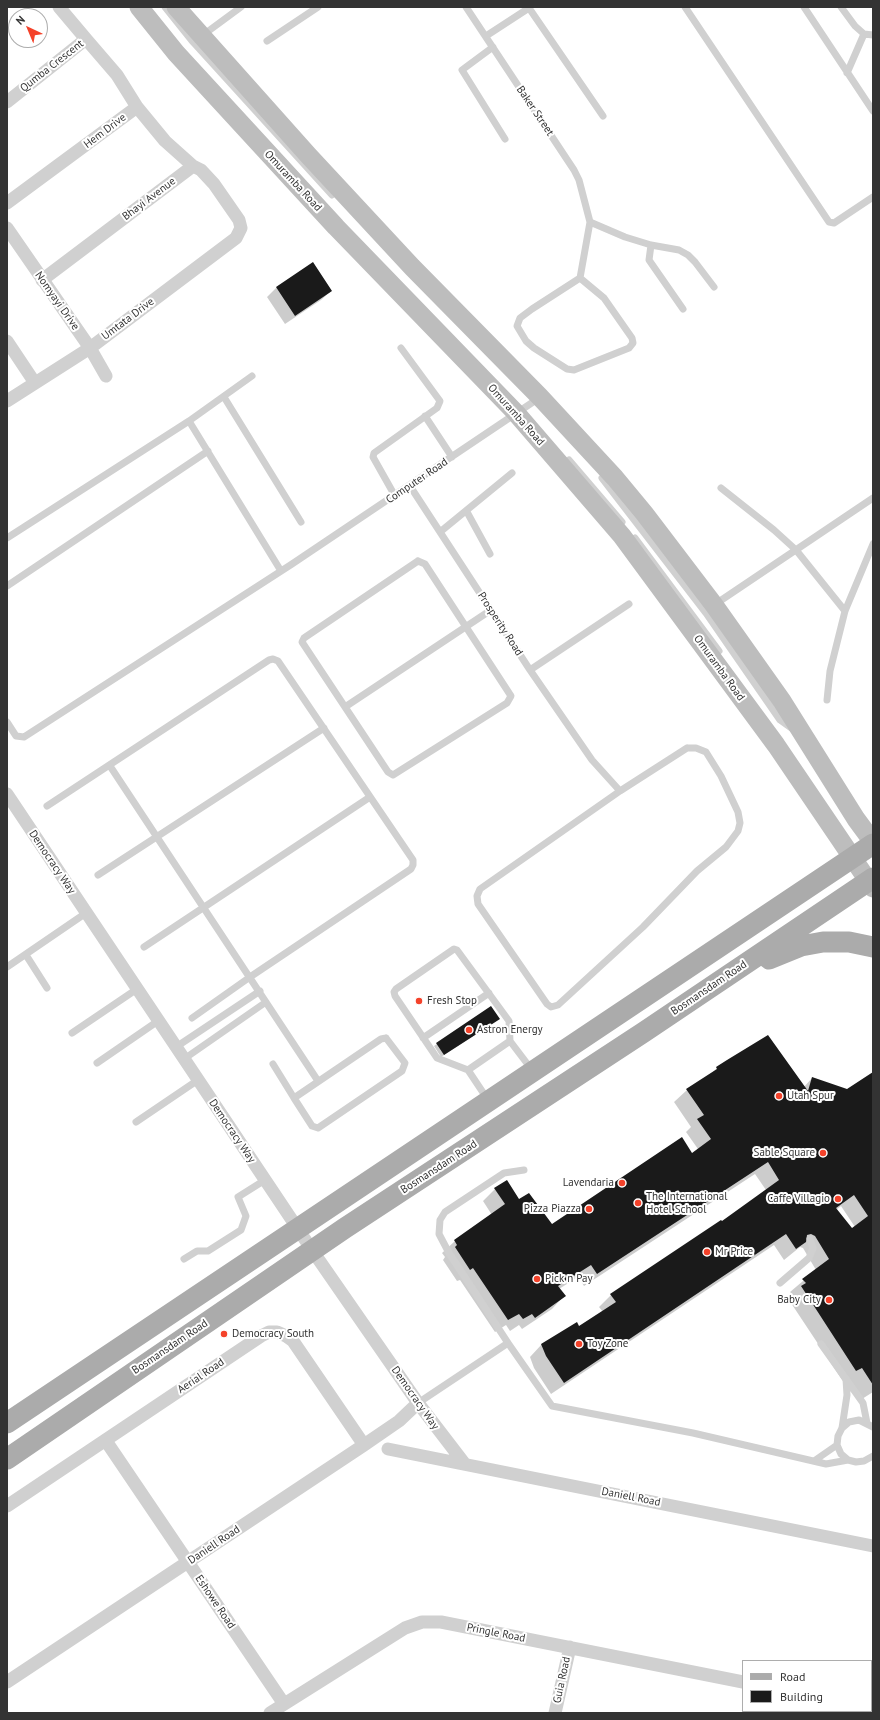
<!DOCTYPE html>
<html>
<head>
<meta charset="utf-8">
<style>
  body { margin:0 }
  #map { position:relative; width:880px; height:1720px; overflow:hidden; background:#fff; font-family:"PT Sans",sans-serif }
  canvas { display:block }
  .frame { position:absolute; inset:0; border:8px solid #333; pointer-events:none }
  .legend { position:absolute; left:742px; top:1660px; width:130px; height:52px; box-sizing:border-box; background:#fff; border:1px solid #adadad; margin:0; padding:5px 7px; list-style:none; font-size:12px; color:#333 }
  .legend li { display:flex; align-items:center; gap:8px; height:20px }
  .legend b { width:20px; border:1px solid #adadad }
  .north { position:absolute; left:8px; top:8px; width:40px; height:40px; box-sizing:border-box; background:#fff; border:1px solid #adadad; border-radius:50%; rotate:316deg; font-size:11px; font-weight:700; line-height:16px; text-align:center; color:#333 }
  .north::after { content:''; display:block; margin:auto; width:14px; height:18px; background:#f4422a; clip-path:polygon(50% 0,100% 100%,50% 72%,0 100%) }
</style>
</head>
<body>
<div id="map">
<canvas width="880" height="1720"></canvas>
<div class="frame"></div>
<ul class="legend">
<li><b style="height:5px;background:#ababab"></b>Road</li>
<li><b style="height:11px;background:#1a1a1a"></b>Building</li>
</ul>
<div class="north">N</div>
</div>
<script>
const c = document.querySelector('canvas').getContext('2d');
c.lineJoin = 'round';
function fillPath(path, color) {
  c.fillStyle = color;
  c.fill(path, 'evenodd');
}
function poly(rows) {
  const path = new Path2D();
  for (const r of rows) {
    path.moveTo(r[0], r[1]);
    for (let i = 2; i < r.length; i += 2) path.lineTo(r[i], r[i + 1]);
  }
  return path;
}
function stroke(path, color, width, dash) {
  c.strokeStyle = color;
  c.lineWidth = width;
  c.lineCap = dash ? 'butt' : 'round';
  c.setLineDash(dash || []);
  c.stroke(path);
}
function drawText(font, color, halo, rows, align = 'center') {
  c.font = font + ' "PT Sans",sans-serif';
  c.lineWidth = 4;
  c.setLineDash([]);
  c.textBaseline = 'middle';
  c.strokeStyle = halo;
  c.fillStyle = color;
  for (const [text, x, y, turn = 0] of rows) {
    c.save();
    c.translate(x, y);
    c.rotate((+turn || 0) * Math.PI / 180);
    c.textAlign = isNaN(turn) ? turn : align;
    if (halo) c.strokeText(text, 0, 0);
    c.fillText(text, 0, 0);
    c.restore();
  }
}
const shadow = poly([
  [312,264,331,291,321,300,285,324,267,297,276,288],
  [491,1007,496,1021,441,1057,434,1046],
  [717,1068,804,1087,812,1078,847,1090,873,1073,873,1392,862,1399,844,1383,789,1300,793,1295,790,1292,816,1270,803,1248,800,1247,784,1260,774,1245,551,1394,534,1368,530,1357,542,1344,579,1328,603,1312,599,1307,611,1295,722,1223,766,1190,755,1174,584,1286,578,1277,559,1289,564,1296,552,1309,522,1329,519,1325,510,1331,506,1325,495,1332,460,1280,457,1281,443,1260,445,1257,442,1253,455,1241,492,1215,483,1201,495,1189,519,1201,552,1226,692,1154,698,1149,686,1132,691,1127,674,1102,687,1090,710,1075],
  [841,1206,855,1227,852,1229,836,1210]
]);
const building = poly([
  [313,262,332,291,295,316,276,287],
  [491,1006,500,1019,444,1055,436,1043],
  [768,1035,808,1091,812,1077,847,1089,873,1072,873,1385,862,1368,856,1371,801,1286,806,1283,802,1279,829,1259,815,1236,811,1234,807,1235,806,1242,796,1249,786,1234,564,1383,546,1356,541,1344,577,1322,579,1326,616,1302,610,1294,721,1220,722,1221,779,1180,768,1162,597,1274,591,1265,558,1286,566,1296,535,1318,532,1314,523,1319,519,1314,508,1320,473,1268,470,1270,455,1247,457,1245,454,1240,505,1204,494,1188,507,1180,519,1199,529,1193,552,1224,682,1137,692,1153,711,1139,697,1119,704,1115,686,1089,717,1069,716,1067,727,1060],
  [854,1195,868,1216,852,1228,836,1208]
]);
const lane = poly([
  [165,7,193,42,332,195],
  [466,7,574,170,579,180,590,222,580,278,532,309,520,318,517,326,526,341,534,348,567,369,574,370,629,348,633,343,632,338,604,298,580,278],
  [685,7,829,222,834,223,873,197],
  [804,7,873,111],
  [841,7,855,26,864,34,873,35],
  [203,35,241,7],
  [486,36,529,8,603,116],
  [267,41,318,7],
  [493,47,462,70,505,139],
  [847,73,864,34],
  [590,222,625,237,651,245,679,250,688,255,695,262,714,287],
  [651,245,649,260,683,309],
  [224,397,301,522],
  [425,416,452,457],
  [189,421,252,376],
  [569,460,622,522],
  [602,478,706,613,780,720,794,730],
  [410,486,530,670,592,760,620,791],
  [721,488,774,530,796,550,845,611],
  [395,496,373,457,374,453,437,408,440,401,401,348],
  [467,512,490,554],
  [440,532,512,473],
  [7,538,189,421,281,571],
  [635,538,719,651],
  [418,561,425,564,511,696,507,703,393,775,388,772,302,642,304,638,418,561],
  [7,586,208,451],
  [714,605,873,498],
  [530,670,629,604],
  [827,700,830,671,845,611,873,544],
  [345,707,491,610],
  [7,722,16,736,24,737,292,564,539,398],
  [687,748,696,748,706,752,721,776,738,812,740,823,738,831,726,847,697,871,643,927,558,1005,551,1007,547,1004,478,904,477,896,480,889,620,791,687,748],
  [110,766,318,1081],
  [47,806,269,660,273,659,278,661,413,860,413,865,411,869,250,977,192,1018],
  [98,875,324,728],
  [144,947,370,797],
  [26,955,47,988],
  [7,967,86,913],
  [72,1033,137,989],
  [386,1038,405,1063,402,1071,318,1128,312,1126,294,1098,381,1039,386,1038],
  [423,1038,489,993],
  [176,1047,260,991],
  [184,1059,266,1002],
  [97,1063,158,1021],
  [273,1064,294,1098],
  [468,1070,437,1058,395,996,394,992,396,989,454,949,457,950,509,1021,510,1041,532,1070],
  [488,1100,468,1070,510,1041],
  [136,1122,198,1080],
  [184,1259,197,1251,208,1251,241,1230,246,1216,238,1197,265,1180],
  [780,1283,809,1258,813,1248,810,1239],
  [508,1343,552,1406,693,1433,826,1464,848,1460],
  [821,1344,863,1403,867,1423],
  [846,1379,847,1395,842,1428,838,1436,837,1445,841,1454,848,1460,856,1462,864,1461,873,1456],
  [418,1403,508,1343,449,1253,439,1234,440,1220,445,1212,504,1173,524,1170],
  [842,1428,849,1422,859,1420,873,1427],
  [814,1461,837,1445]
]);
const street = poly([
  [59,7,86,39],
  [7,102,86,39,117,75,137,107],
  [7,203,137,107,165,141,193,166],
  [7,228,90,348,106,376],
  [7,341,35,383],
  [7,401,90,348,236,238,241,228,239,220,214,184,201,170,193,166,42,280],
  [7,794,312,1250,418,1403,464,1463],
  [106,1441,284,1704],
  [388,1449,873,1546],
  [7,1506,261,1336,269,1332,277,1332,286,1336,293,1341,364,1445],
  [7,1682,364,1445,399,1421,418,1403],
  [817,1711,818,1713],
  [270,1713,405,1628,422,1622,441,1622,743,1682],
  [555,1713,570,1647]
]);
const secondary = poly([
  [139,7,176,53,336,227,516,413,622,536,776,745,873,888],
  [176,7,308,155,412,267,540,397,615,478,644,513,714,605,782,701,856,819,873,842]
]);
const primary = poly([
  [769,959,801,946,823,942,849,942,873,947],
  [7,1423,873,844],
  [7,1459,345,1228,644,1032,873,878]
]);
const markers = [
  [419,1001,4,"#f4422a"],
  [469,1030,4,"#f4422a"],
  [779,1096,4,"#f4422a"],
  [823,1153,4,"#f4422a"],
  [622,1183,4,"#f4422a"],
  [838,1199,4,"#f4422a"],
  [638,1203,4,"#f4422a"],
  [589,1209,4,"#f4422a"],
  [707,1252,4,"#f4422a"],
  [537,1279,4,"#f4422a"],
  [829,1300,4,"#f4422a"],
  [224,1334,4,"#f4422a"],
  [579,1344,4,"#f4422a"]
];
const streetNames = [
  ["Qumba Crescent",52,66,-38],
  ["Baker Street",535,111,56],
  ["Hem Drive",105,131,-37],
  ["Omuramba Road",293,181,47],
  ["Bhayi Avenue",149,199,-37],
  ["Nomyayi Drive",57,301,55],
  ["Umtata Drive",128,319,-37],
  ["Omuramba Road",516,415,48],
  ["Computer Road",417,481,-34],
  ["Prosperity Road",500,624,57],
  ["Omuramba Road",719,668,54],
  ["Democracy Way",52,862,56],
  ["Bosmansdam Road",709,988,-34],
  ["Democracy Way",232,1131,56],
  ["Bosmansdam Road",439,1167,-33],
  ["Bosmansdam Road",170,1347,-34],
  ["Aerial Road",201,1376,-34],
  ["Democracy Way",415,1398,55],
  ["Daniell Road",631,1497,11],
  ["Daniell Road",214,1545,-34],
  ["Eshowe Road",215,1602,56],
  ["Pringle Road",496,1633,11],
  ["Guia Road",562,1680,-78]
];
const poiNames = [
  ["Fresh Stop",427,1001],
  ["Astron Energy",477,1030],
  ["Utah Spur",787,1096],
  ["Sable Square",815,1153,"right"],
  ["Lavendaria",614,1183,"right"],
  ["The International",646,1197],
  ["Hotel School",646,1210],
  ["Caffe Villagio",830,1199,"right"],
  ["Pizza Piazza",581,1209,"right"],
  ["Mr Price",715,1252],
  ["Pick n Pay",545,1279],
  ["Baby City",821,1300,"right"],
  ["Democracy South",232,1334],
  ["Toy Zone",587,1344]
];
fillPath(shadow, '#0003');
fillPath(building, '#1a1a1a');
stroke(lane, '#d0d0d0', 7);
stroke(street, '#d0d0d0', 13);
stroke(secondary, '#bdbdbd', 19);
stroke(primary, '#ababab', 21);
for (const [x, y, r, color] of markers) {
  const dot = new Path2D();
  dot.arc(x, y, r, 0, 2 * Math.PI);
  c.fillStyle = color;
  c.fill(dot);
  stroke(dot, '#fff', 1.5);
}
drawText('11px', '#333', '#fff', streetNames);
drawText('11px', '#333', '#fff', poiNames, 'left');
</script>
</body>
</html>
